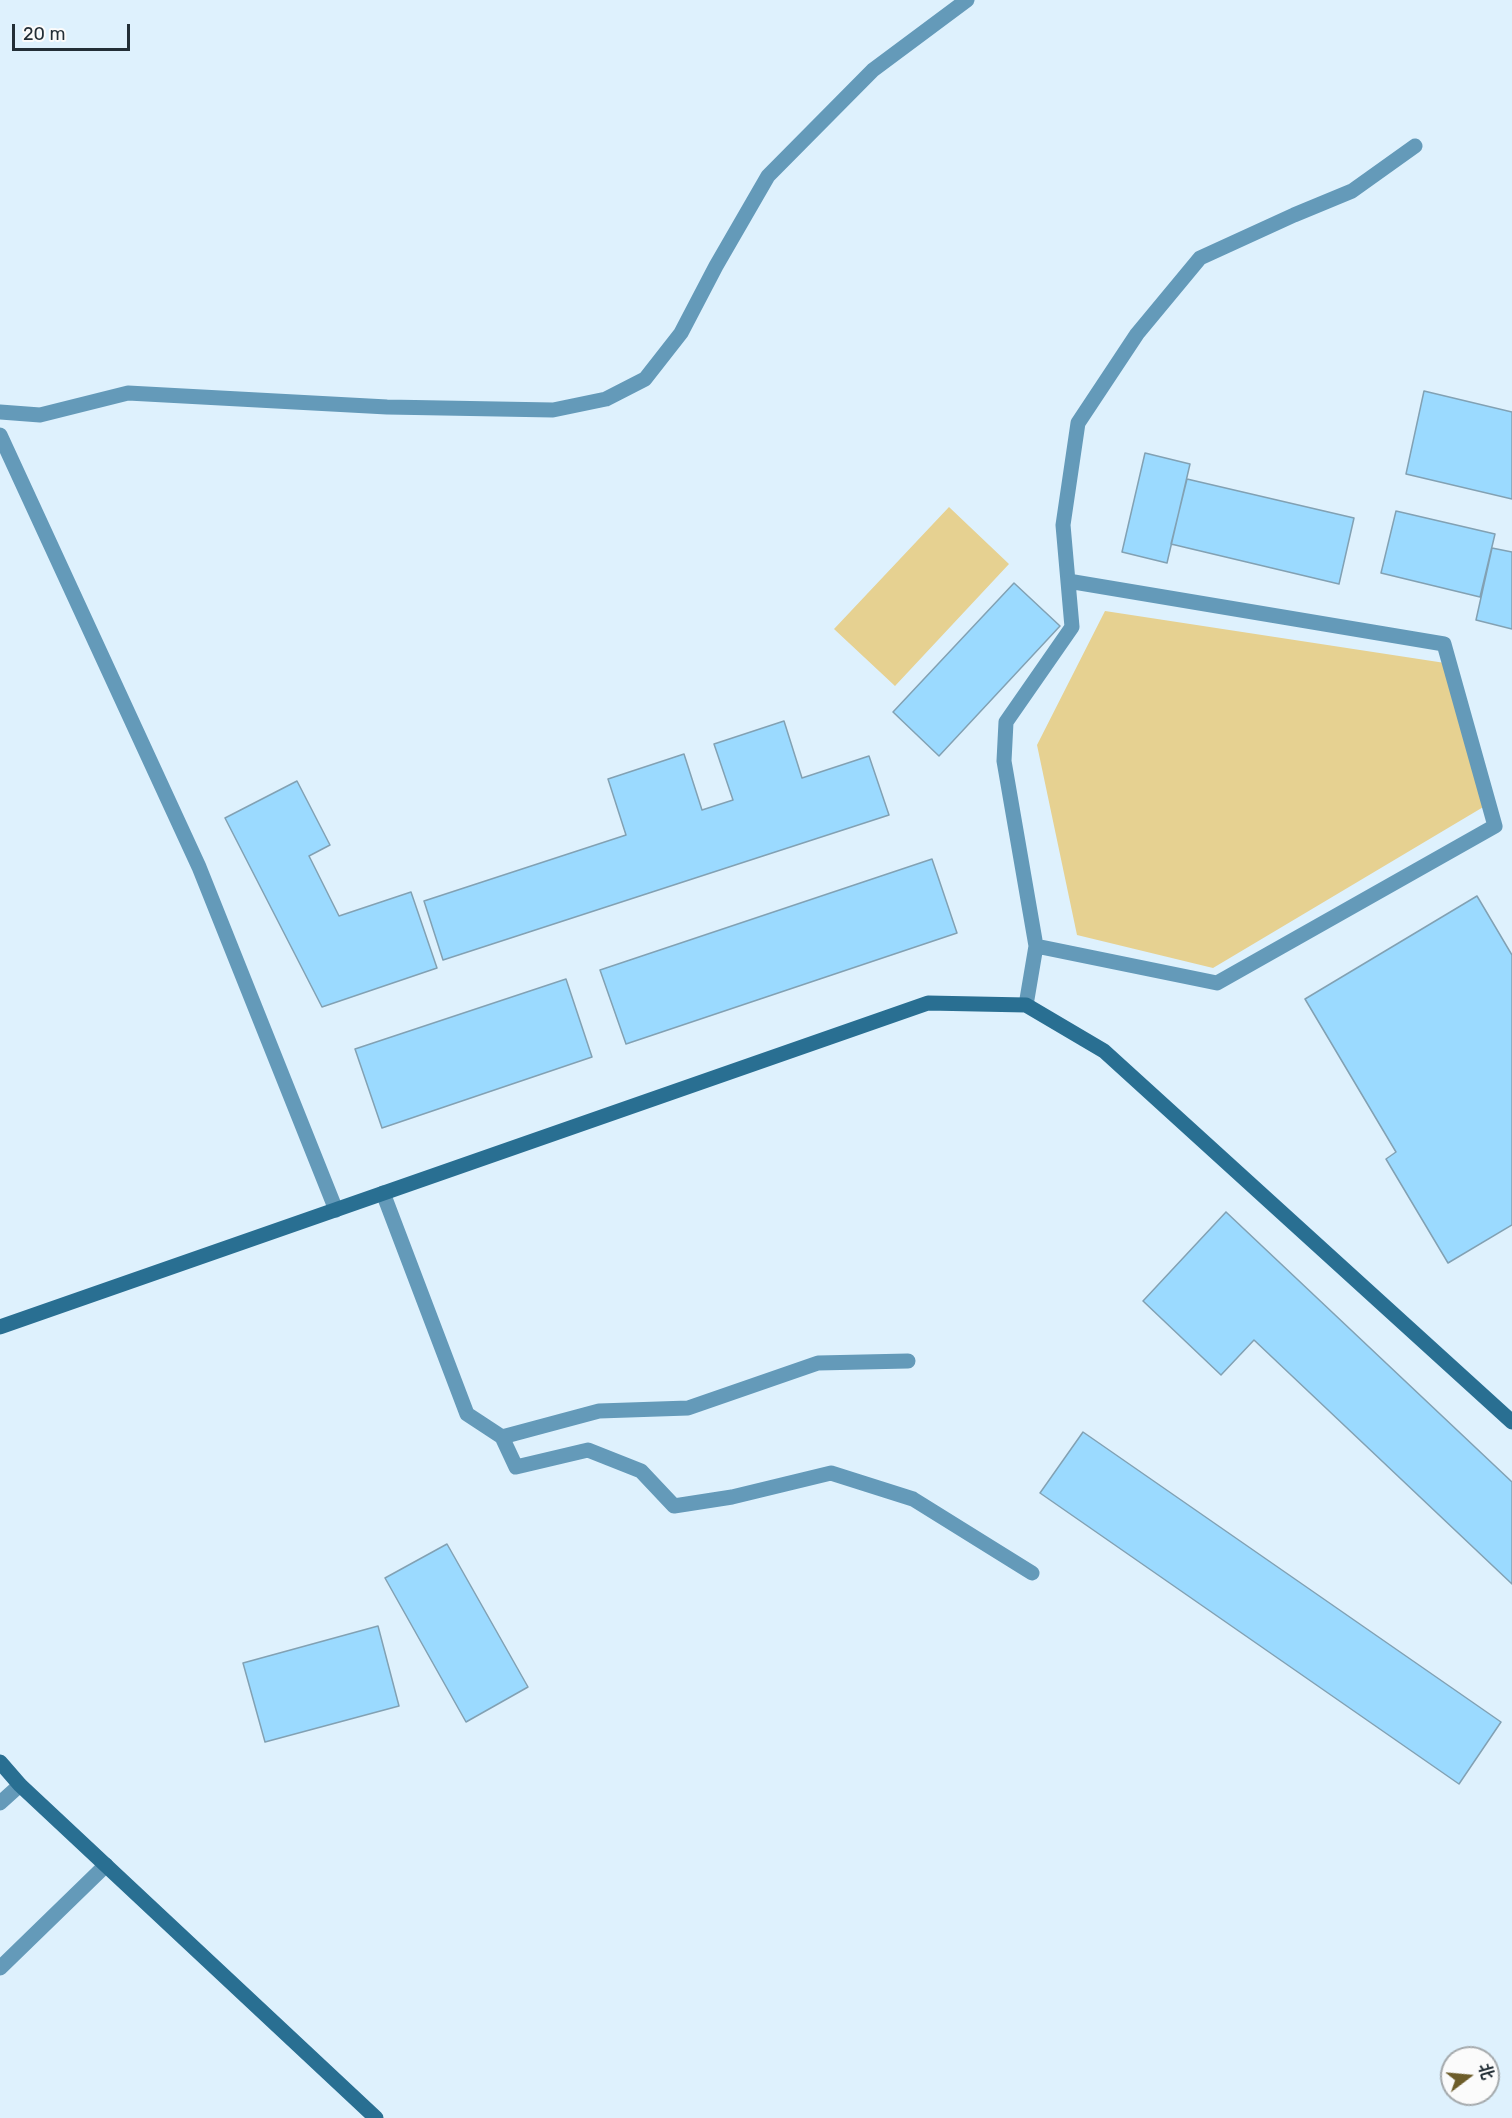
<!DOCTYPE html>
<html>
<head>
<meta charset="utf-8">
<style>
  body { margin:0 }
  #map { position:relative; width:1512px; height:2118px; overflow:hidden; background:#def1fd; font-family:Rubik,"Noto Sans SC",sans-serif }
  canvas { display:block }
  .north { position:absolute; left:1440px; top:2046px; width:60px; height:60px; box-sizing:border-box; background:#fbfbfb; border:2px solid #a4a9ac; border-radius:50%; rotate:74deg; font-size:16px; font-weight:700; line-height:24px; text-align:center; color:#222e36 }
  .north::after { content:''; display:block; margin:auto; width:21px; height:27px; background:#6d5d2a; clip-path:polygon(50% 0,100% 100%,50% 72%,0 100%) }
  .scale { position:absolute; left:12px; top:24px; width:118px; height:27px; box-sizing:border-box; border:3px solid #222e36; border-top:0; padding-left:8px; font-size:18px; line-height:21px; white-space:nowrap; color:#222e36; -webkit-text-stroke:4px #fbfbfb; paint-order:stroke }
</style>
</head>
<body>
<div id="map">
<canvas width="1512" height="2118"></canvas>
<div class="north">北</div>
<div class="scale">20 m</div>
</div>
<script>
const c = document.querySelector('canvas').getContext('2d');
c.lineJoin = 'round';
function fillPath(path, color) {
  c.fillStyle = color;
  c.fill(path, 'evenodd');
}
function poly(rows) {
  const path = new Path2D();
  for (const r of rows) {
    path.moveTo(r[0], r[1]);
    for (let i = 2; i < r.length; i += 2) path.lineTo(r[i], r[i + 1]);
  }
  return path;
}
function stroke(path, color, width, dash) {
  c.strokeStyle = color;
  c.lineWidth = width;
  c.lineCap = dash ? 'butt' : 'round';
  c.setLineDash(dash || []);
  c.stroke(path);
}
const green = poly([
  [949,507,1009,564,895,686,834,629],
  [1105,611,1445,663,1490,803,1213,968,1077,935,1037,745]
]);
const building = poly([
  [1424,391,1512,412,1512,499,1406,474,1424,391],
  [1145,453,1190,464,1167,563,1122,552,1145,453],
  [1187,479,1354,518,1339,584,1171,544,1187,479],
  [1396,511,1495,534,1480,597,1381,573,1396,511],
  [1492,548,1512,552,1512,629,1476,620,1492,548],
  [1014,583,1060,626,939,756,893,712,1014,583],
  [784,721,802,778,869,756,889,815,443,960,424,901,626,835,608,779,684,754,702,810,733,800,714,744,784,721],
  [297,781,330,845,309,856,339,916,411,892,437,968,322,1007,225,818,297,781],
  [932,859,957,933,626,1044,600,970,932,859],
  [1477,896,1512,955,1512,1225,1448,1263,1386,1159,1396,1152,1305,999,1477,896],
  [566,979,592,1057,382,1128,355,1049,566,979],
  [1226,1212,1512,1482,1512,1584,1254,1340,1221,1375,1143,1301,1226,1212],
  [1083,1432,1501,1722,1459,1784,1040,1493,1083,1432],
  [447,1544,528,1687,466,1722,385,1578,447,1544],
  [378,1626,399,1706,265,1742,243,1663,378,1626]
]);
const minor = poly([
  [0,412,40,415,128,393,387,407,553,410,606,399,645,379,681,333,716,266,768,176,873,70,967,0],
  [0,435,199,867,336,1210],
  [1036,946,1217,983,1495,826,1444,644,1068,581],
  [1026,1005,1036,946,1004,761,1006,722,1072,627,1063,525,1078,423,1137,334,1200,258,1294,215,1352,191,1415,146],
  [383,1193,467,1414,502,1437,599,1411,688,1408,818,1363,908,1361],
  [502,1437,516,1467,588,1450,641,1471,674,1506,732,1497,831,1473,913,1499,1032,1573],
  [0,1803,20,1785],
  [0,1968,106,1865]
]);
const secondary = poly([
  [0,1327,928,1003,1026,1005,1104,1051,1512,1422],
  [0,1762,20,1785,376,2118]
]);
fillPath(green, '#e6d191');
fillPath(building, '#9bdaff');
stroke(building, '#82a1b3', 1.5);
stroke(minor, '#649ab9', 15);
stroke(secondary, '#296f92', 15);
</script>
</body>
</html>
